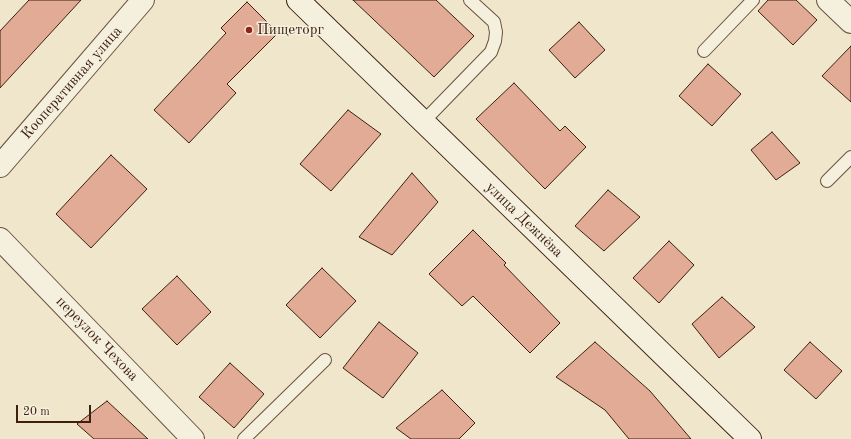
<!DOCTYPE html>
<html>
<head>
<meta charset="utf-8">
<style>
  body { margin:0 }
  #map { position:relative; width:851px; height:439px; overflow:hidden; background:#efe6cc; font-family:"Old Standard TT",serif }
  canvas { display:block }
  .scale { position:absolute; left:16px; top:405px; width:75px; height:18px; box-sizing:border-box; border:2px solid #3d200f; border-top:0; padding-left:5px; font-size:12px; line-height:14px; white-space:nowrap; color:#3d200f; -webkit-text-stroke:3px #f5efde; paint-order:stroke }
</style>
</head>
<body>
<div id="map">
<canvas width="851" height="439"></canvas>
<div class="scale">20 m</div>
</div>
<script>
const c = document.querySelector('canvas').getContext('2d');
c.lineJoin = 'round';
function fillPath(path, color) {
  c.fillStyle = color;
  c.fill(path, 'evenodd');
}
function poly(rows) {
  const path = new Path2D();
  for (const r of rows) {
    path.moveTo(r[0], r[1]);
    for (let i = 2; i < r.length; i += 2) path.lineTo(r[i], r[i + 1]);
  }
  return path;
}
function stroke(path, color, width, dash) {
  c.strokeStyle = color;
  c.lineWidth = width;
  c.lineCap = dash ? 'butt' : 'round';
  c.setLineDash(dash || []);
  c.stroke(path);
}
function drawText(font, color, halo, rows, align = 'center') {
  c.font = font + ' "Old Standard TT",serif';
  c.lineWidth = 3;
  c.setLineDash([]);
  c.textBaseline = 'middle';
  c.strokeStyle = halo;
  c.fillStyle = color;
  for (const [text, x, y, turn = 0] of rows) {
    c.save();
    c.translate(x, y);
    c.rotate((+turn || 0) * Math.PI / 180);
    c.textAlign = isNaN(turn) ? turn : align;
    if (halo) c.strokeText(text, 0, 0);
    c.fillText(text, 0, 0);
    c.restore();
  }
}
const building = poly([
  [29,0,81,0,0,88,0,31,29,0],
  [353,0,436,0,474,36,434,77,353,0],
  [768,0,796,0,817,20,793,45,758,11,768,0],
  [247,2,278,33,227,84,236,93,189,143,154,110,226,33,221,28,247,2],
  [579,22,605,50,575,78,549,50,579,22],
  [851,46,851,102,822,76,851,46],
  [708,64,741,94,712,126,679,96,708,64],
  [514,83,560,131,565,126,586,147,545,189,476,119,514,83],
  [348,110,381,134,331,191,300,164,348,110],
  [772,132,800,163,776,180,751,150,772,132],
  [111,155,147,189,91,248,56,214,111,155],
  [412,173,438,202,392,255,359,237,412,173],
  [608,190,640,217,604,251,575,226,608,190],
  [473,230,506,263,504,265,560,323,530,353,473,296,462,306,429,274,473,230],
  [669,241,694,265,659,303,633,278,669,241],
  [322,268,356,301,320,338,286,305,322,268],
  [177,276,211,312,177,345,142,309,177,276],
  [722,297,755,327,719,358,692,324,722,297],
  [379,322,418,353,383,398,343,368,379,322],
  [595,342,650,391,691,439,629,439,605,410,556,377,595,342],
  [810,342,842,371,816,399,784,370,810,342],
  [230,363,264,394,234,428,199,397,230,363],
  [442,390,475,423,459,439,411,439,396,428,442,390],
  [107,401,148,439,94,439,77,424,107,401]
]);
const lane = poly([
  [704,51,753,0],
  [423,122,491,52,495,41,496,32,494,22,470,0],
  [827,181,851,157],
  [244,439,325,360]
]);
const street = poly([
  [828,0,851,22],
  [0,166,143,0],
  [0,239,193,439]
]);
const secondary = poly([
  [298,0,750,439]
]);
const markers = [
  [249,30,4,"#8f2418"]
];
const poiNames = [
  ["Пищеторг",257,30]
];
const streetNames = [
  ["Кооперативная улица",72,83,-49],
  ["улица Дежнёва",524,220,44],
  ["переулок Чехова",97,339,46]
];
fillPath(building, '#e1ab95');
stroke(building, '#3d200f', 1);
stroke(lane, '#6a523e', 14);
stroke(street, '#6a523e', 24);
stroke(secondary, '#3d200f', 24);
stroke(lane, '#f5efde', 12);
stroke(street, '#f5efde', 22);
stroke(secondary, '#f5efde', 22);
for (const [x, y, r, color] of markers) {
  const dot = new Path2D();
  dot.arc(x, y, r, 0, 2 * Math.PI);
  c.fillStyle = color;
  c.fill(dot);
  stroke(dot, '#f5efde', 1.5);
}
drawText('15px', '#3d200f', '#f5efde', poiNames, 'left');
drawText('15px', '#3d200f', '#f5efde', streetNames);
</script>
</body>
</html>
